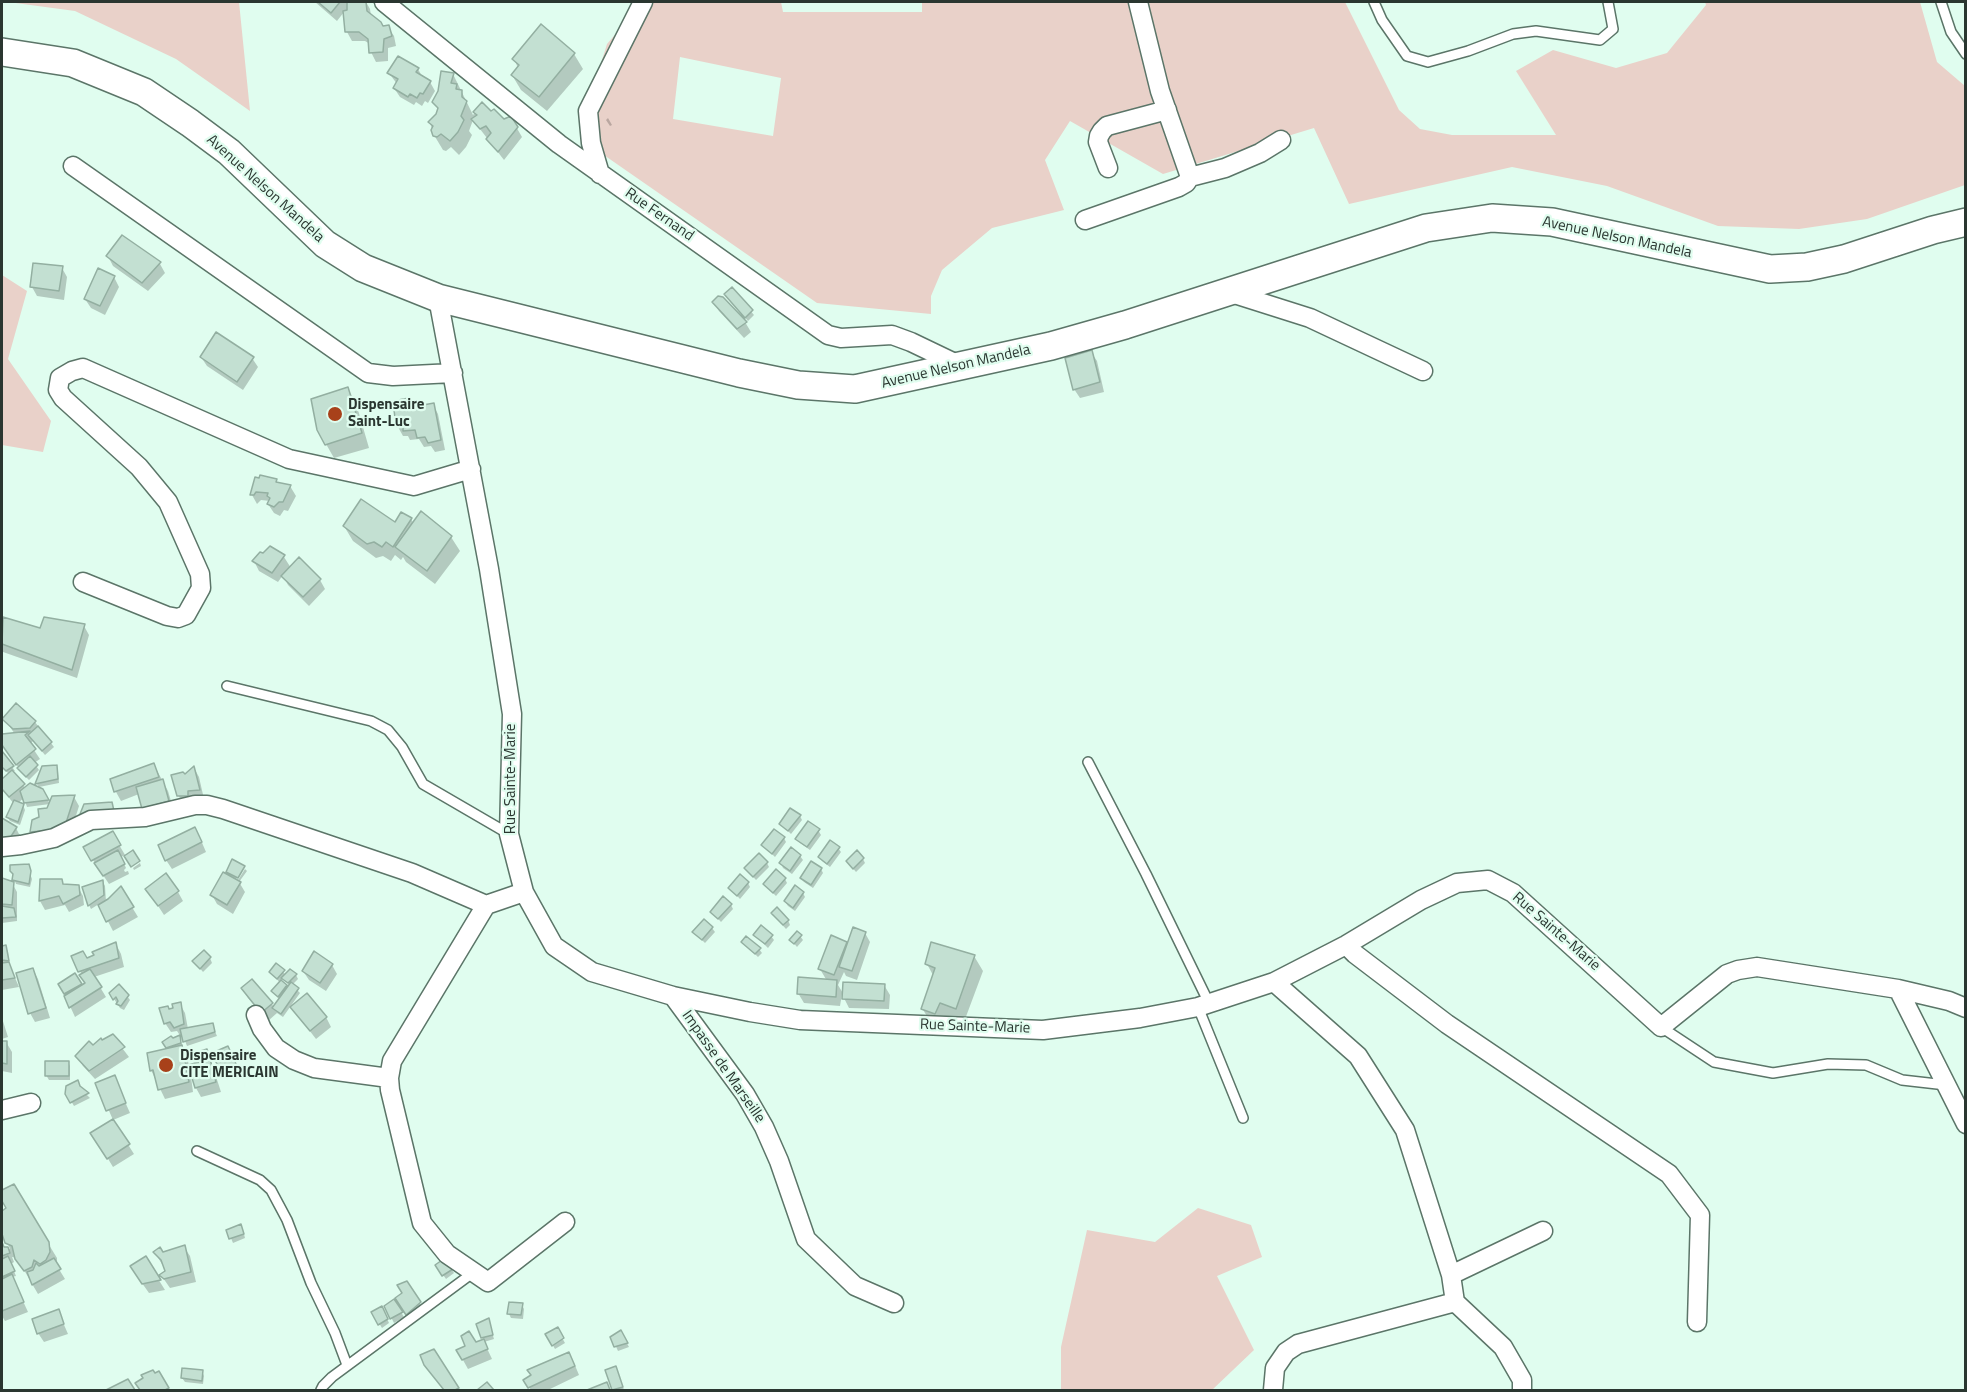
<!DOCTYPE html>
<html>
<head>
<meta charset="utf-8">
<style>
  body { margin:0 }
  #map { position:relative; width:1967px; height:1392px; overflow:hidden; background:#e0fdef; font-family:"Titillium Web",sans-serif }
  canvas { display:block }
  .frame { position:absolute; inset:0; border:3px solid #2a3630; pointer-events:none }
</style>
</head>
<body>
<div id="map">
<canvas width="1967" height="1392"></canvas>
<div class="frame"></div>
</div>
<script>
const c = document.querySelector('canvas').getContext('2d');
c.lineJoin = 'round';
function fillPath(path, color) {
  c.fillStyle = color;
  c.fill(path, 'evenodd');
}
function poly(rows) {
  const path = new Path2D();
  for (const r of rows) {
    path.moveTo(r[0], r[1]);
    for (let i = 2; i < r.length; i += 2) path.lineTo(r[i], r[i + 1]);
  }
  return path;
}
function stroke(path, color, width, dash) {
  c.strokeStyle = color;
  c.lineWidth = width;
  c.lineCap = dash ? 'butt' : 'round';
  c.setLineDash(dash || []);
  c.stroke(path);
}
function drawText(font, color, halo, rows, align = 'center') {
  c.font = font + ' "Titillium Web",sans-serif';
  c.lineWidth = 4.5;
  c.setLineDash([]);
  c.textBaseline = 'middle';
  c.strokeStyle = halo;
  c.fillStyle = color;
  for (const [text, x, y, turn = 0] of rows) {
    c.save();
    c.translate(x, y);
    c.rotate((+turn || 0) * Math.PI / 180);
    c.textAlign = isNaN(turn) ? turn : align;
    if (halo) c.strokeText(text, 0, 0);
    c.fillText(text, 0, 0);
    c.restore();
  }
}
const green = poly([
  [8,2,239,2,250,111,176,59,75,11],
  [643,2,781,2,783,12,922,12,922,2,1345,2,1399,110,1420,129,1452,135,1556,135,1516,71,1553,50,1616,68,1667,53,1706,5,1705,2,1920,2,1937,62,1965,86,1965,185,1867,219,1799,229,1718,226,1607,186,1512,167,1349,204,1314,128,1163,174,1070,121,1045,160,1064,210,992,228,942,270,931,296,931,314,817,303,601,153,588,105,607,44],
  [680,57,781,78,773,136,673,119],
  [2,275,27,291,8,359,51,421,43,452,2,445],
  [1198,1208,1251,1225,1262,1257,1217,1276,1254,1350,1212,1390,1061,1390,1061,1347,1087,1230,1155,1242]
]);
const shadow = poly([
  [315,2,366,2,370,9,371,16,383,28,388,27,394,36,396,46,388,48,388,61,376,62,371,52,370,44,365,41,352,41,347,32,344,12,337,21],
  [541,27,574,54,583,69,547,111,521,90,512,75,518,68,514,59],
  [418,69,423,78,430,82,435,91,428,103,425,101,422,106,416,102,414,105,400,97,394,88,397,84,389,73],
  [453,74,473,115,482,105,504,121,511,118,522,137,504,160,473,120,469,131,472,135,466,147,459,155,451,147,446,151,443,150,434,135,430,123,439,111,434,102],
  [608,118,612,125,610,126,606,120],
  [122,237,160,264,165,273,148,291,113,266,108,256],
  [62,268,67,277,64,300,37,296,32,287],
  [114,277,119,287,105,315,91,308,85,299],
  [732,289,754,315,748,321,728,298],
  [714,302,745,322,751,332,744,338,719,311],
  [1091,352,1097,361,1104,392,1080,398,1074,389],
  [201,357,252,358,258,367,243,390,207,366],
  [348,389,356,403,369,448,334,458,326,444],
  [421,401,424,407,433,405,438,414,445,450,435,452,431,446,424,447,419,439,410,440,408,436,403,436,398,427,411,404],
  [256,478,276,480,278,484,290,486,296,496,288,511,284,510,280,516,274,513,268,504,270,501,261,500,257,504,252,495],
  [411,519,414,524,451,537,460,551,435,584,406,562,403,557,401,560,395,555,391,561,383,556,376,558,353,541,344,526,396,524],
  [270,548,284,557,291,568,320,580,325,589,309,606,288,585,283,575,278,582,259,571,254,561],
  [4,619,41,630,84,626,89,635,77,678,3,652,2,626],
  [16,705,35,722,54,747,45,755,33,741,30,744,40,759,34,763,39,770,29,780,22,773,2,743,2,736,15,734,4,719],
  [2,753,15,771,12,772,26,789,42,790,50,804,27,807,24,798,18,803,23,805,25,810,20,825,10,821,7,817,14,804,2,789,2,781,9,774,2,767],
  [154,765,168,791,174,811,143,808,139,794,121,801,116,792,111,780],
  [56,767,58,771,59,783,39,787,37,784],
  [194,768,199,777,204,799,184,805,178,795,185,777],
  [74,797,79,806,69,838,37,841,32,831,48,809],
  [800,816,802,820,791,834,781,824],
  [2,819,16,828,21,838,2,841],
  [818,830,821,835,810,850,800,843,797,839],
  [112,833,131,865,125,855,121,857,126,868,124,870,125,872,128,871,129,874,109,884,85,848],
  [200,838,206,852,172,869,166,860],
  [784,838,786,842,775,857,763,845],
  [838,848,841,852,830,867,822,861,819,857],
  [800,856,803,860,792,874,783,868,781,863],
  [863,859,865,863,856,872,850,865],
  [232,861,244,867,233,883,235,885,245,869,247,871,239,882,245,892,233,914,217,904,212,895,232,879,228,871],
  [140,863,141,866,134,870,133,868],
  [767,863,769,867,756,880,746,869],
  [28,868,32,879,30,887,16,884,11,871],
  [821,869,823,873,813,888,804,882,801,878],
  [785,879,787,883,776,896,764,884],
  [2,880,12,883,17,892,17,921,2,923],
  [61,880,64,885,78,887,83,896,84,905,69,912,65,905,45,910,40,901],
  [103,882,105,886,106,902,121,889,138,917,113,931,99,904,91,909,89,905],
  [748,883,750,887,740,899,730,888],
  [147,889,178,892,183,901,164,915],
  [803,893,805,897,795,911,788,906,785,902],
  [731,905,733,909,721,922,712,912],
  [775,917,788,920,790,925,786,929],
  [712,928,715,932,705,943,694,932],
  [865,933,870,942,857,980,846,976,844,972,838,985,844,995,884,985,890,995,889,1009,849,1008,842,994,840,1006,804,1003,798,993,827,981,820,969,832,937,849,944],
  [755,935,771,936,774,940,768,948],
  [800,936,803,940,797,947,791,940],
  [743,942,759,949,762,953,758,957],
  [116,944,121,954,124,967,94,977,106,997,75,1017,60,984,75,975,82,987,86,984,80,971,87,960],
  [5,947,8,951,9,964,19,987,2,990,2,965,4,964,2,960,2,948],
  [974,956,983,971,964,1022,949,1017,943,1028,931,1023,922,1008,934,977,927,964],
  [210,958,212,963,203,972,194,961],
  [276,965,286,975,290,971,296,975,298,979,292,985,300,993,283,1017,277,1013,268,1021,248,998,243,989,272,1004,274,1008,280,999,273,992,280,983,271,972],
  [283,978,290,986,288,989,280,982],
  [332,965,337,974,326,991,309,980,303,971],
  [33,969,38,979,50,1018,35,1022,30,1013],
  [110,993,127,996,130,1000,124,1010,120,1008],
  [180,1004,185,1013,188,1029,212,1025,217,1036,187,1046,183,1036,181,1037,177,1031,171,1032,165,1023,169,1011],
  [292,1008,326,1017,331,1027,316,1039],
  [2,1018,8,1037,2,1039],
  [113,1036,129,1057,95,1079,83,1066,77,1056],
  [179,1037,187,1056,189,1066,203,1062,200,1058,209,1055,221,1092,201,1097,196,1088,193,1076,191,1077,193,1092,165,1099,151,1070,168,1050,164,1043],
  [2,1042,6,1042,12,1052,12,1073,2,1071],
  [229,1052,237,1069,223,1075,221,1071],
  [68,1062,70,1066,70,1080,49,1080,46,1075],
  [114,1077,130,1113,113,1120,97,1083],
  [80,1088,90,1098,74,1106,67,1094],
  [113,1121,134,1154,113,1167,93,1134],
  [13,1186,57,1258,57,1266,65,1279,38,1294,17,1258,12,1257,14,1262,11,1264,16,1276,12,1277,28,1312,5,1321,2,1316,2,1245,4,1248,10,1249,2,1229,2,1208,3,1211,8,1209,2,1198,2,1192],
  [243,1230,245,1238,233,1243,228,1231],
  [184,1247,190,1256,196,1282,170,1288,161,1275,167,1272,155,1253,162,1254],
  [145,1258,165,1290,149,1293,137,1276],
  [445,1260,454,1273,446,1279,437,1266],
  [406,1283,425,1312,412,1324,397,1299,404,1294],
  [394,1301,404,1317,394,1323,386,1307],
  [522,1305,524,1309,523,1319,511,1318,509,1314],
  [382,1308,389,1323,382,1328,373,1313],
  [58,1311,68,1334,44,1342,38,1333],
  [488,1320,494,1339,484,1342,492,1359,468,1369,458,1351,484,1340,478,1324],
  [557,1329,565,1343,555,1349,547,1335],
  [621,1332,629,1347,618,1351,612,1338],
  [574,1363,579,1375,548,1390,531,1390,525,1380],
  [202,1371,204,1376,203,1384,185,1382,182,1378],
  [607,1371,618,1372,624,1390,614,1390]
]);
const building = poly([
  [318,2,340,2,331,13,318,2],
  [347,2,366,2,367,11,381,22,383,26,389,25,392,36,384,39,383,52,369,53,368,39,359,32,345,32,343,11,347,10,347,2],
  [541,24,575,53,539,97,511,75,519,65,512,59,541,24],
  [398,56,419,68,416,72,431,81,423,94,420,93,417,98,410,94,408,97,393,88,398,79,387,73,398,56],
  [441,71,454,73,451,83,457,84,456,89,462,90,462,97,467,101,461,116,464,120,458,132,450,141,441,134,437,137,433,136,431,130,433,126,428,122,436,114,438,108,432,102,438,91,441,71],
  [482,102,491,111,494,109,504,119,511,116,518,127,498,152,486,139,491,133,486,126,480,129,471,119,477,115,473,112,482,102],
  [122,235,161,262,142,283,106,256,122,235],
  [33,263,63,266,59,291,30,287,33,263],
  [98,268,115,276,100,306,84,299,98,268],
  [732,287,753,310,745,318,724,294,732,287],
  [718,296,723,297,747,322,737,329,712,302,718,296],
  [216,332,254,357,237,382,200,357,216,332],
  [1092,350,1100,382,1073,390,1065,358,1092,350],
  [348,387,362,433,325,445,317,430,311,399,348,387],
  [409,398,411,403,422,400,423,405,434,403,441,440,428,443,425,437,417,438,415,430,403,431,403,427,396,427,393,401,409,398],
  [260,475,277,479,276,482,291,485,283,502,279,502,274,507,267,504,270,498,267,496,268,493,256,492,254,495,250,495,255,477,259,478,260,475],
  [361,499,395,522,401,512,412,518,393,547,386,542,382,547,374,542,367,544,343,526,361,499],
  [421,511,452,536,427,571,395,547,421,511],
  [270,546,285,555,272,573,252,561,260,552,263,553,270,546],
  [299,557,321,579,303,597,281,576,299,557],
  [3,617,40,628,44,617,85,624,72,670,2,644,3,617],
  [16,703,36,721,30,728,13,729,2,719,16,703],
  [38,726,52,742,42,751,28,735,38,726],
  [30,731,25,735,36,749,16,765,2,745,2,734,30,731],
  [2,751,14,766,6,771,2,767,2,751],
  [30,756,38,765,26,777,17,768,30,756],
  [154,763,159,777,114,792,110,779,154,763],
  [57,765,58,779,35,784,42,766,57,765],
  [194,766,200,790,188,791,188,796,177,796,171,775,183,772,185,774,194,766],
  [12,770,25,784,9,797,2,789,2,779,12,770],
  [163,779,169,801,142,809,136,787,163,779],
  [30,783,43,789,49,800,24,803,20,791,30,783],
  [75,795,64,829,30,832,32,820,39,817,38,809,47,808,52,796,75,795],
  [14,800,24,804,18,822,6,817,14,800],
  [112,802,114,811,80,814,84,804,112,802],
  [790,808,801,815,788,831,779,824,790,808],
  [2,818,17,827,8,841,2,837,2,818],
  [808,821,820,829,807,847,795,839,808,821],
  [195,827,202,842,165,861,158,845,195,827],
  [774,829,785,837,772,854,761,845,774,829],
  [113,831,121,845,91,861,83,847,113,831],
  [830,840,840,847,827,864,818,857,830,840],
  [791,847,801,855,790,871,779,863,791,847],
  [118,850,125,864,103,876,94,863,118,850],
  [133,850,140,861,131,867,124,856,133,850],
  [857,850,864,858,853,869,846,861,857,850],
  [759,853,768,862,753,877,744,868,759,853],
  [232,859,245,866,238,878,226,872,232,859],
  [811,861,822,868,811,885,800,878,811,861],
  [29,864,31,871,29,884,12,880,13,874,10,871,10,865,29,864],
  [776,869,786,878,773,893,763,884,776,869],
  [223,872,241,882,227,905,210,895,223,872],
  [166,873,179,891,158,906,145,889,166,873],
  [740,874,749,882,737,896,728,888,740,874],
  [2,878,14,882,12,905,2,904,2,878],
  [40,879,62,879,63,884,79,885,80,895,63,904,59,896,39,901,40,879],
  [103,880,104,895,88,906,82,887,103,880],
  [795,885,804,892,793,908,784,901,795,885],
  [121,886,134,907,106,922,98,905,108,899,121,886],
  [723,896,732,904,718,919,710,912,723,896],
  [2,906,14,908,16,917,2,918,2,906],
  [777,907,789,920,783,925,771,913,777,907],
  [704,919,713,927,702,940,692,932,704,919],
  [761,925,773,935,765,944,753,935,761,925],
  [853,927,866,932,852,971,839,967,853,927],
  [797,931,802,935,794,944,789,940,797,931],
  [831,935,847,942,834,975,818,969,831,935],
  [746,936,761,948,755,954,741,942,746,936],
  [116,942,119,958,78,972,71,956,83,951,87,958,94,955,92,952,116,942],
  [931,942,975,955,956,1009,940,1003,935,1014,921,1009,935,968,925,964,931,942],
  [6,945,9,961,2,960,2,946,6,945],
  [204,950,211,957,200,969,192,961,204,950],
  [314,951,333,964,320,983,302,971,314,951],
  [9,962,15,978,2,980,2,963,9,962],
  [276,963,285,970,277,979,269,972,276,963],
  [33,968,46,1008,28,1014,16,973,33,968],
  [90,969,102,987,69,1008,64,996,85,983,79,975,90,969],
  [290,969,297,974,288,983,281,978,290,969],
  [75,973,82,984,64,994,58,984,75,973],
  [798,977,837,980,836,997,797,994,798,977],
  [252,979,273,1003,261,1013,241,988,252,979],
  [281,980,287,985,278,997,271,991,281,980],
  [291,982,299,988,281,1014,272,1008,291,982],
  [843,982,885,984,884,1001,842,999,843,982],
  [119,984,129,995,121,1006,116,1004,118,1001,116,997,113,1000,109,993,119,984],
  [307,993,327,1017,310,1031,290,1007,307,993],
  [181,1002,184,1024,174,1028,170,1022,164,1024,159,1008,168,1006,169,1009,173,1008,172,1004,181,1002],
  [213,1023,215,1032,183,1042,180,1029,213,1023],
  [113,1034,125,1047,89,1071,75,1056,89,1041,93,1045,101,1038,102,1040,113,1034],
  [180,1035,181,1043,166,1048,162,1042,171,1036,173,1038,180,1035],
  [2,1041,7,1041,7,1064,2,1063,2,1041],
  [182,1045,189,1082,158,1090,153,1070,150,1071,147,1053,182,1045],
  [228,1046,236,1064,220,1071,212,1053,228,1046],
  [207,1049,209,1056,199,1059,197,1052,207,1049],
  [210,1059,216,1082,195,1088,188,1065,210,1059],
  [45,1061,69,1061,69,1076,45,1076,45,1061],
  [115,1075,126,1103,106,1111,95,1083,115,1075],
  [78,1080,80,1086,89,1093,70,1103,65,1094,66,1086,78,1080],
  [113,1119,130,1144,107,1159,90,1133,113,1119],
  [14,1184,49,1242,50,1252,46,1260,40,1264,34,1260,32,1267,24,1271,15,1259,12,1246,5,1243,2,1234,2,1211,6,1208,2,1201,2,1190,14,1184],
  [241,1224,244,1234,229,1239,226,1230,241,1224],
  [2,1242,4,1247,8,1247,10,1253,2,1256,2,1242],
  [185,1245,191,1272,164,1279,159,1275,165,1271,161,1260,153,1252,160,1247,163,1252,185,1245],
  [8,1256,15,1271,2,1277,2,1259,8,1256],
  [146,1256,161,1280,142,1284,130,1266,146,1256],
  [54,1258,61,1269,32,1285,27,1272,33,1270,36,1263,39,1266,54,1258],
  [445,1258,453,1269,442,1276,435,1265,445,1258],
  [12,1274,24,1302,2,1311,2,1279,12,1274],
  [407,1281,421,1302,406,1315,395,1298,402,1293,397,1285,407,1281],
  [394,1299,403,1312,390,1319,384,1306,394,1299],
  [509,1302,523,1303,521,1315,507,1314,509,1302],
  [382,1306,388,1319,378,1325,371,1312,382,1306],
  [59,1309,64,1324,37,1334,32,1319,59,1309],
  [489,1318,493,1335,481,1338,476,1324,489,1318],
  [558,1327,564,1338,552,1346,545,1334,558,1327],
  [621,1330,628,1343,614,1347,610,1337,621,1330],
  [469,1331,476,1342,484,1339,488,1349,462,1360,456,1350,465,1346,461,1336,469,1331],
  [434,1349,459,1388,455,1390,444,1390,424,1365,420,1355,434,1349],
  [569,1352,575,1366,528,1388,523,1380,531,1375,527,1370,569,1352],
  [616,1366,623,1387,612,1390,605,1370,616,1366],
  [182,1368,203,1370,202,1381,181,1378,182,1368],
  [153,1370,155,1373,159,1371,169,1388,165,1390,140,1390,135,1383,143,1378,141,1375,153,1370],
  [128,1379,135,1390,106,1390,128,1379],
  [487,1382,494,1390,477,1390,487,1382],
  [607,1382,610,1390,587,1390,607,1382]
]);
const lane = poly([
  [1374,2,1382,20,1407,56,1428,62,1468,51,1513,34,1536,31,1600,40,1613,29,1608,2],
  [1941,2,1951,32,1966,54],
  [227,686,371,721,388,730,402,747,423,784,509,834],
  [1088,762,1146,874,1209,1003],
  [1198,1007,1243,1118],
  [1661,1027,1714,1062,1773,1073,1828,1064,1866,1065,1902,1080,1946,1085],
  [197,1151,260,1180,271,1190,287,1220,311,1283,335,1333,347,1365],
  [321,1390,323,1386,332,1377,474,1272]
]);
const street = poly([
  [384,2,559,144,828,335,841,338,892,335,911,342,961,366],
  [73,166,368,373,393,376,453,373],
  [1108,168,1098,142,1099,136,1102,131,1107,126,1167,110],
  [600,174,591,143,588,111,643,2],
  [1190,177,1225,168,1260,153,1281,140],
  [1085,220,1179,187,1186,183,1190,177,1160,91,1138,2],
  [1228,292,1310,318,1423,371],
  [438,298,489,569,512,714,509,834,524,892,554,946,592,972,673,996,750,1012,800,1020,1043,1030,1140,1018,1198,1007,1274,982,1346,945,1421,900,1457,883,1488,880,1513,893,1661,1027,1727,974,1738,970,1757,967,1898,989,1949,1001,1966,1008],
  [83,582,167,616,178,618,186,615,201,588,200,574,168,502,139,467,63,398,58,390,60,378,72,371,83,368,289,459,414,486,471,469],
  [2,847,21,845,54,838,91,820,145,817,195,805,207,805,223,809,412,873,486,905],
  [524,892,486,905,392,1061,389,1078,390,1090,422,1223,447,1254,488,1282,565,1222],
  [1346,945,1355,954,1447,1024,1669,1174,1700,1215,1697,1322],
  [1274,982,1358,1056,1405,1130,1451,1275,1543,1231],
  [1898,989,1966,1124],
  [673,996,745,1094,764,1127,779,1161,806,1239,855,1286,894,1303],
  [256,1015,262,1029,276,1048,294,1060,314,1068,389,1078],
  [2,1110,31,1103],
  [1455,1302,1503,1347,1522,1380,1522,1390],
  [1273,1390,1275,1368,1286,1352,1298,1344,1455,1302,1451,1275]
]);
const secondary = poly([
  [2,52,73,63,144,92,190,123,229,152,325,244,363,268,438,298,739,373,798,385,855,389,1051,346,1125,325,1426,228,1492,218,1552,222,1770,269,1807,267,1844,259,1933,230,1966,222]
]);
const markers = [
  [335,414,8,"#a8411a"],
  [166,1065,8,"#a8411a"]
];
const streetNames = [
  ["Avenue Nelson Mandela",265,189,42],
  ["Rue Fernand",659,215,35],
  ["Avenue Nelson Mandela",1617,238,12],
  ["Avenue Nelson Mandela",956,367,-13],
  ["Rue Sainte-Marie",511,779,-90],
  ["Rue Sainte-Marie",1556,932,41],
  ["Rue Sainte-Marie",975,1027,2],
  ["Impasse de Marseille",723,1067,55]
];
const poiNames = [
  ["Dispensaire",348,405],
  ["Saint-Luc",348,422],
  ["Dispensaire",180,1056],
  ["CITE MERICAIN",180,1073]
];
fillPath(green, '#e9d1c9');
fillPath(shadow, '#0003');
fillPath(building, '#c3e0d2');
stroke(building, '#93afa1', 1.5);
stroke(lane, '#5b7568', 12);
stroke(street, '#5b7568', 21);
stroke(secondary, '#5b7568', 30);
stroke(lane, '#fff', 9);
stroke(street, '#fff', 18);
stroke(secondary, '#fff', 27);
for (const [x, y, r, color] of markers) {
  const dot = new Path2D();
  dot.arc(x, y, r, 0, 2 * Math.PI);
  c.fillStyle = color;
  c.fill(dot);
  stroke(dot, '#e0fdef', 2);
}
drawText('15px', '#2a3630', '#e0fdef', streetNames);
drawText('bold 15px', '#2a3630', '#e0fdef', poiNames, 'left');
</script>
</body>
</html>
